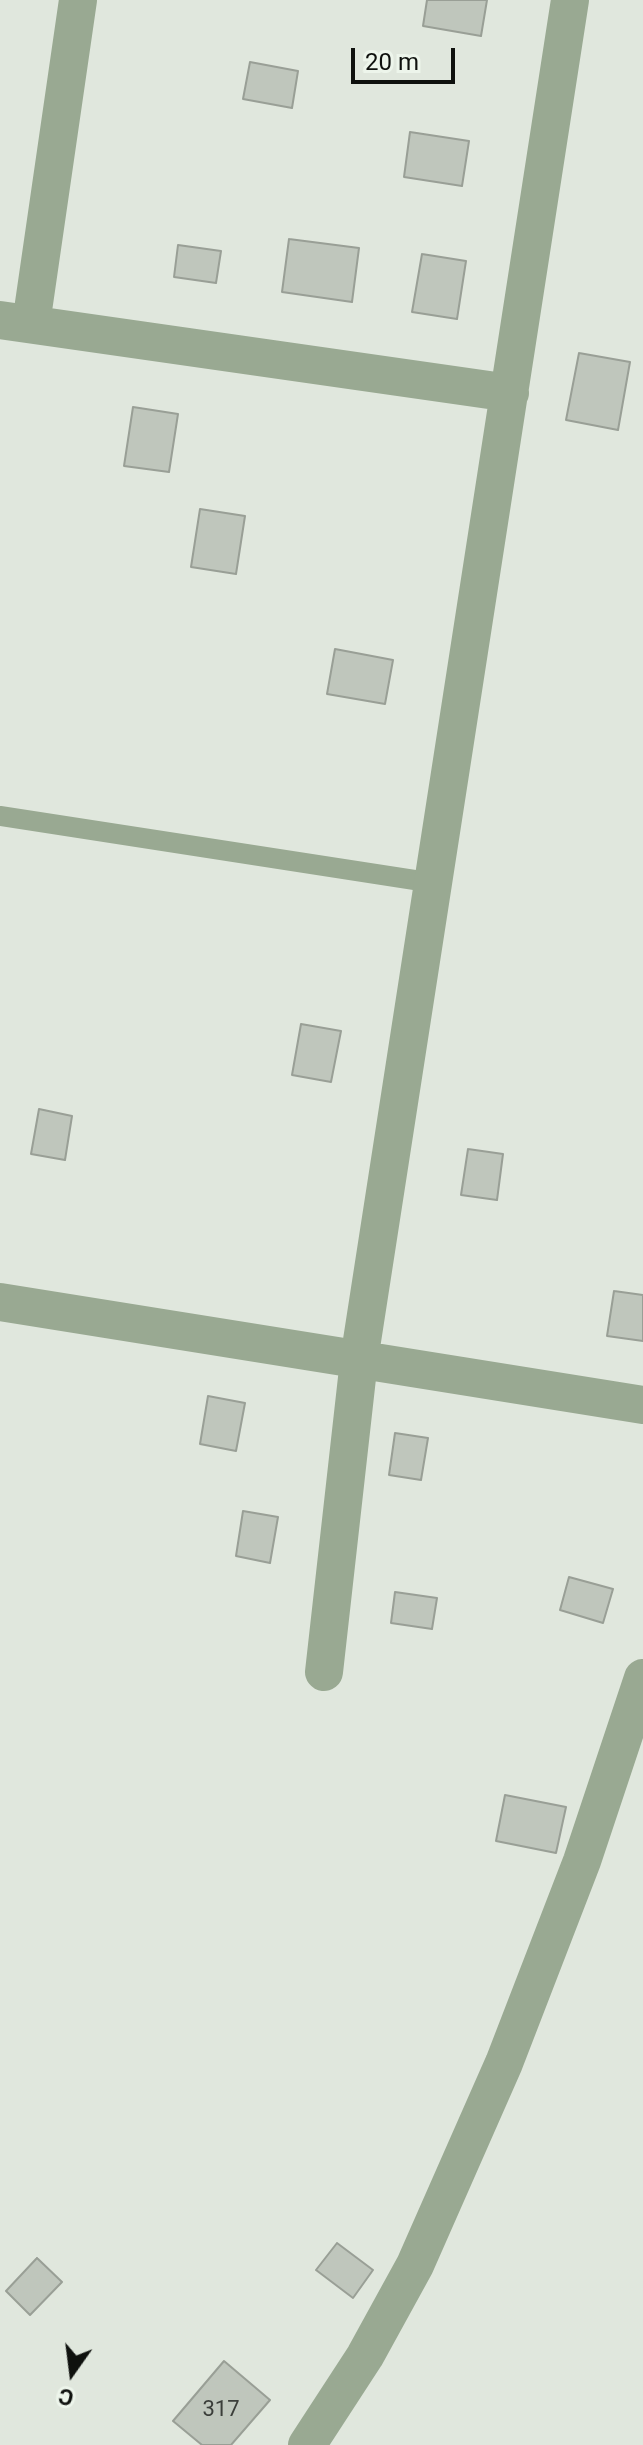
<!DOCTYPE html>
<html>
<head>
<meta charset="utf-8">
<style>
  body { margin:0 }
  #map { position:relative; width:643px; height:2445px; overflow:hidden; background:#e0e7dd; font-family:Roboto,sans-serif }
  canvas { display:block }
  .north { position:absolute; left:32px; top:2333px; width:80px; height:80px; -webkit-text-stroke:6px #edf5eb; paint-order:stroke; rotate:194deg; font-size:22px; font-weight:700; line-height:32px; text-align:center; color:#0f110e }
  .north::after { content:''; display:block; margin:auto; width:28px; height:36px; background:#0f110e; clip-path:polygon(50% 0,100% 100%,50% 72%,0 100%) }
  .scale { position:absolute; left:351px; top:48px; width:104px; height:36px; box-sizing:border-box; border:4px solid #0f110e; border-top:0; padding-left:10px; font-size:24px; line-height:28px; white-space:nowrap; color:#0f110e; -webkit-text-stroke:6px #edf5eb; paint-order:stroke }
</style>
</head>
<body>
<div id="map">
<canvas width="643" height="2445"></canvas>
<div class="north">С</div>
<div class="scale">20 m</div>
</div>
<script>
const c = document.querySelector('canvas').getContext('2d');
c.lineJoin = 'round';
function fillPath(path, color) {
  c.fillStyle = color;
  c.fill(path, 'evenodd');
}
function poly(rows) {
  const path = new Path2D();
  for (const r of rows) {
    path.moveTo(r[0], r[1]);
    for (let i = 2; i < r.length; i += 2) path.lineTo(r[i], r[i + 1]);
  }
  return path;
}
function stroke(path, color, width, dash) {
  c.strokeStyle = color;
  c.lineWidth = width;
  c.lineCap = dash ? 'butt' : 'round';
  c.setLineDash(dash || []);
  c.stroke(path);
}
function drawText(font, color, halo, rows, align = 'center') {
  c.font = font + ' Roboto,sans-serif';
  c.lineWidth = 7;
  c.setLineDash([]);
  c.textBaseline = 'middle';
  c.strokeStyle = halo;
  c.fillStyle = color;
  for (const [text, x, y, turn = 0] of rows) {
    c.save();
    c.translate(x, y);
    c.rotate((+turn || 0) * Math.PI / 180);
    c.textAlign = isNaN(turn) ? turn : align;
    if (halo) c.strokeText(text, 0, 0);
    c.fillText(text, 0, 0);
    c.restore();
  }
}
const building = poly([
  [427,0,487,0,481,36,423,26,427,0],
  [250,62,298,71,292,108,243,99,250,62],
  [410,132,469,141,462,186,404,177,410,132],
  [289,239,359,248,352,302,282,292,289,239],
  [178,245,221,251,216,283,174,277,178,245],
  [422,254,466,261,457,319,412,312,422,254],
  [579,353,630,362,618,430,566,420,579,353],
  [133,407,178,414,169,472,124,466,133,407],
  [200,509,245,516,236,574,191,567,200,509],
  [335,649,393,660,385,704,327,694,335,649],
  [301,1024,341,1031,331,1082,292,1075,301,1024],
  [39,1109,72,1116,65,1160,31,1154,39,1109],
  [468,1149,503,1154,497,1200,461,1195,468,1149],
  [614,1291,643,1295,643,1341,607,1336,614,1291],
  [208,1396,245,1403,236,1451,200,1444,208,1396],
  [395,1433,428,1438,421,1480,389,1475,395,1433],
  [243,1511,278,1517,270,1563,236,1556,243,1511],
  [569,1577,613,1589,603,1623,560,1610,569,1577],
  [395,1592,437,1598,432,1629,391,1623,395,1592],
  [505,1795,566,1807,556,1853,496,1841,505,1795],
  [337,2243,373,2270,353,2298,316,2270,337,2243],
  [37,2258,62,2282,30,2315,6,2291,37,2258],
  [224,2361,270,2400,231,2445,202,2445,173,2421,224,2361]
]);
const service = poly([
  [0,816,434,883]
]);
const minor = poly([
  [0,320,510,393],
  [31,324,78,0],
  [0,1302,643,1405],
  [324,1672,359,1360,570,0],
  [307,2445,365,2356,415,2265,504,2063,582,1861,643,1678]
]);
const numberNames = [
  ["317",221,2410]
];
fillPath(building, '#bfc6bc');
stroke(building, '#999f96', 2);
stroke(service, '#99a992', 20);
stroke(minor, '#99a992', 38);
drawText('22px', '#3b3e3a', null, numberNames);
</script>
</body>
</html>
